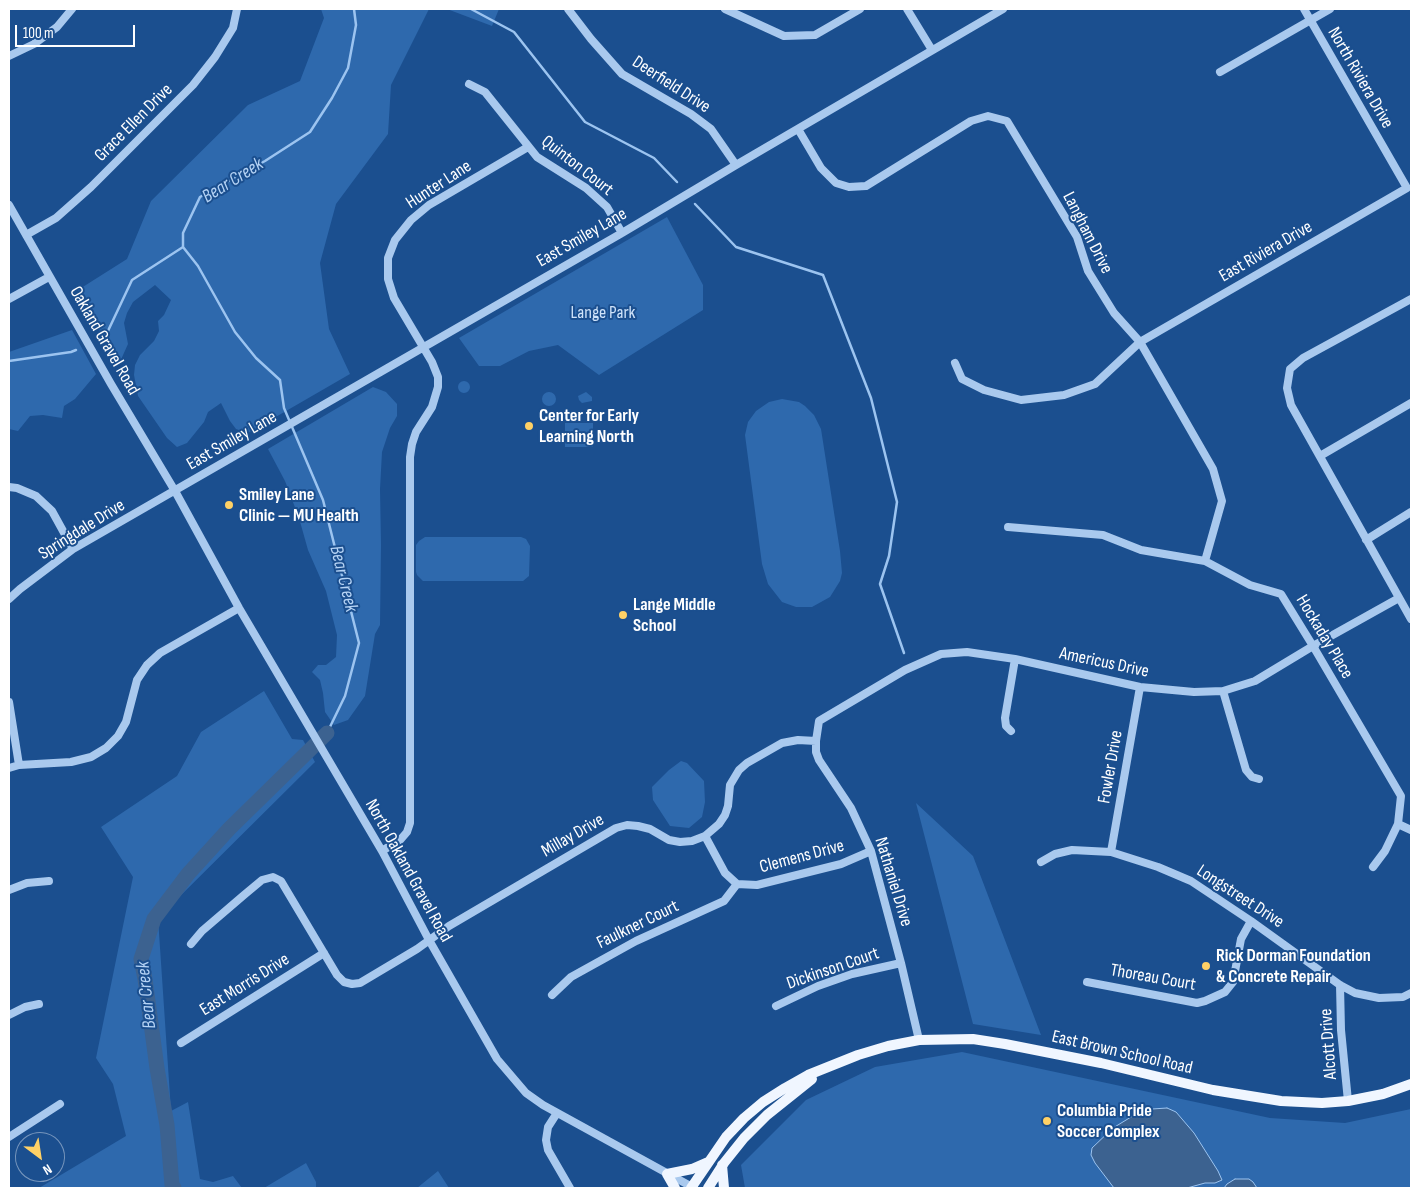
<!DOCTYPE html>
<html>
<head>
<meta charset="utf-8">
<style>
  body { margin:0 }
  #map { position:relative; width:1420px; height:1197px; overflow:hidden; background:#1b4f8f; font-family:"Sofia Sans Condensed",sans-serif }
  canvas { display:block }
  .frame { position:absolute; inset:0; border:10px solid #fff; pointer-events:none }
  .north { position:absolute; left:15px; top:1132px; width:50px; height:50px; box-sizing:border-box; background:#1b4f8f; border:1px solid #7695bc; border-radius:50%; rotate:149deg; font-size:14px; font-weight:700; line-height:20px; text-align:center; color:#fff }
  .north::after { content:''; display:block; margin:auto; width:18px; height:22px; background:#ffd166; clip-path:polygon(50% 0,100% 100%,50% 72%,0 100%) }
  .scale { position:absolute; left:15px; top:25px; width:120px; height:22px; box-sizing:border-box; border:2px solid #fff; border-top:0; padding-left:6px; font-size:15px; line-height:18px; white-space:nowrap; color:#fff; -webkit-text-stroke:4px #1b4f8f; paint-order:stroke }
</style>
</head>
<body>
<div id="map">
<canvas width="1420" height="1197"></canvas>
<div class="frame"></div>
<div class="north">N</div>
<div class="scale">100 m</div>
</div>
<script>
const c = document.querySelector('canvas').getContext('2d');
c.lineJoin = 'round';
function fillPath(path, color) {
  c.fillStyle = color;
  c.fill(path, 'evenodd');
}
function poly(rows) {
  const path = new Path2D();
  for (const r of rows) {
    if (r.length === 3) {
      path.moveTo(r[0] + r[2], r[1]);
      path.arc(r[0], r[1], r[2], 0, 2 * Math.PI);
      continue;
    }
    path.moveTo(r[0], r[1]);
    for (let i = 2; i < r.length; i += 2) path.lineTo(r[i], r[i + 1]);
  }
  return path;
}
function stroke(path, color, width, dash) {
  c.strokeStyle = color;
  c.lineWidth = width;
  c.lineCap = dash ? 'butt' : 'round';
  c.setLineDash(dash || []);
  c.stroke(path);
}
function drawText(font, color, halo, rows, align = 'center') {
  c.font = font + ' "Sofia Sans Condensed",sans-serif';
  c.lineWidth = 4;
  c.setLineDash([]);
  c.textBaseline = 'middle';
  c.strokeStyle = halo;
  c.fillStyle = color;
  for (const [text, x, y, turn = 0] of rows) {
    c.save();
    c.translate(x, y);
    c.rotate((+turn || 0) * Math.PI / 180);
    c.textAlign = isNaN(turn) ? turn : align;
    if (halo) c.strokeText(text, 0, 0);
    c.fillText(text, 0, 0);
    c.restore();
  }
}
const green = poly([
  [321,9,429,9,391,85,388,134,336,204,320,263,329,329,350,374,248,433,236,429,230,421,221,403,208,412,204,422,187,443,177,447,167,438,138,396,134,375,135,365,140,355,154,341,159,331,158,321,164,315,171,300,155,285,133,302,127,313,124,323,128,344,119,364,115,360,78,290,127,259,151,201,248,105,300,81,324,18],
  [447,9,499,9,492,26],
  [667,217,703,285,703,310,599,375,558,345,529,351,500,366,479,366,459,338],
  [72,330,96,374,75,399,64,406,62,418,43,415,30,416,18,431,9,429,9,352],
  [464,387,6],
  [373,387,386,392,397,404,397,416,390,428,382,452,380,489,381,545,380,625,375,634,365,696,348,720,334,725,325,712,323,693,320,680,312,672,318,665,326,665,336,657,337,635,326,591,308,550,299,518,285,481,268,449],
  [586,392,592,397,592,401,582,403,579,400,578,396],
  [549,399,7],
  [782,399,799,402,805,406,814,415,821,429,840,551,842,573,840,581,830,597,812,607,796,607,782,602,768,584,762,564,745,435,748,422,756,411,769,402],
  [565,423,593,423,593,447,565,447],
  [425,537,521,537,526,539,530,546,529,576,523,581,423,581,417,575,416,572,416,545,419,541],
  [264,691,292,739,303,740,315,762,158,918,171,1111,188,1102,200,1179,213,1182,233,1176,242,1188,39,1188,126,1136,113,1084,96,1058,133,877,101,827,177,776,201,732],
  [681,761,687,763,704,781,705,802,702,817,689,828,670,826,653,800,652,787,669,770],
  [916,803,973,856,1041,1035,973,1024],
  [962,1052,1270,1118,1345,1123,1411,1109,1411,1188,745,1188,741,1165,806,1100,875,1067],
  [306,1163,316,1182,316,1188,264,1188],
  [438,1171,449,1188,415,1188,417,1188]
]);
const water = poly([
  [1167,1108,1176,1112,1194,1133,1218,1171,1222,1180,1215,1183,1205,1183,1187,1188,1114,1188,1095,1163,1091,1155,1092,1148,1113,1128,1131,1117,1152,1109,1167,1108],
  [1235,1179,1249,1179,1253,1182,1257,1188,1224,1188,1227,1184,1235,1179]
]);
const stream = poly([
  [471,9,514,32,585,122,654,158,677,182],
  [695,204,736,247,823,275,871,398,897,502,889,556,880,584,904,653],
  [102,336,107,333,132,280,183,247],
  [9,361,71,352,76,350],
  [327,733,345,696,359,643,323,500,284,408,280,380,256,358,235,332,198,266,183,247,183,233,200,197,265,161,310,132,332,98,348,68,356,25,354,9]
]);
const river = poly([
  [174,1188,172,1185,167,1125,157,1068,145,979,141,959,154,919,188,874,229,829,327,733]
]);
const minor = poly([
  [568,9,591,39,622,74,691,114,711,129,736,165],
  [725,9,784,36,815,35,860,9],
  [907,9,932,50],
  [9,56,34,44,57,27,72,9],
  [1220,72,1330,9],
  [469,84,485,92,537,157,586,188,607,207,622,233],
  [798,129,821,168,836,183,849,187,866,186,971,121,988,116,1007,121,1077,237,1088,271,1114,313,1140,342,1213,469,1222,501,1205,561],
  [9,205,111,384,175,491,239,608,382,851,429,940,497,1059,526,1093,543,1105,694,1188],
  [26,235,56,218,91,187,193,85,215,57,233,28,237,9],
  [9,299,49,277],
  [1411,299,1303,358,1290,369,1287,388,1291,405,1411,619],
  [955,363,962,379,984,390,1021,400,1064,395,1095,384,1140,342,1407,188,1304,9],
  [1320,456,1411,403],
  [9,487,17,488,36,496,52,511,73,549],
  [1008,527,1103,535,1141,550,1205,561,1250,585,1281,594,1313,646,1401,796,1398,824,1385,851,1373,867],
  [1366,540,1411,512],
  [9,599,20,589,73,549,622,233,736,165,1003,9],
  [1223,691,1246,770,1252,777,1259,779],
  [9,702,19,765],
  [1011,731,1006,726,1005,718,1015,659],
  [9,768,19,765,71,762,91,757,106,748,118,736,126,722,137,680,147,665,160,653,239,608],
  [1398,824,1411,830],
  [705,836,725,873,737,884,757,885,841,864,871,851],
  [382,851,401,839,407,832,410,823,410,457,412,444,416,432,432,407,438,387,438,377,432,362,394,298,388,279,388,258,395,240,411,220,429,205,528,147],
  [1111,852,1140,687],
  [1041,862,1055,854,1072,850,1111,852,1158,867,1191,881,1251,921,1340,985,1355,993,1379,998,1403,997,1411,993],
  [9,890,27,883,49,881],
  [191,944,202,931,244,895,262,880,273,877,281,881,337,975,344,982,352,984,360,983,417,949,449,926,616,828,627,825,638,826,650,829,669,840,680,842,692,841,705,836,719,824,725,815,728,806,730,785,739,770,747,763,782,743,798,740,816,741],
  [1087,982,1197,1003,1205,1001,1225,992,1233,982,1241,939,1251,921],
  [1340,985,1341,1030,1348,1101],
  [552,995,571,977,636,941,724,901,737,884],
  [776,1006,818,986,852,974,901,963],
  [9,1015,25,1007,39,1004],
  [919,1040,901,963,871,851,851,808,819,760,816,752,816,741,819,721,905,670,941,654,967,652,1015,659,1140,687,1194,692,1223,691,1255,681,1313,646,1399,598],
  [181,1043,324,953],
  [557,1113,548,1127,546,1140,548,1150,570,1188],
  [9,1137,60,1104]
]);
const major = poly([
  [722,1165,724,1188],
  [675,1188,667,1174,692,1169,708,1162],
  [691,1188,726,1137,744,1118,763,1102,785,1088,808,1075,858,1055,888,1046,919,1040,973,1039,1005,1044,1101,1063,1213,1090,1281,1101,1322,1103,1348,1101,1383,1094,1411,1084],
  [708,1188,724,1163,744,1138,767,1115,812,1079]
]);
const markers = [
  [529,426,5,"#ffd166"],
  [229,505,5,"#ffd166"],
  [623,615,5,"#ffd166"],
  [1206,966,5,"#ffd166"],
  [1047,1121,5,"#ffd166"]
];
const streetNames = [
  ["North Riviera Drive",1360,78,60],
  ["Deerfield Drive",671,85,33],
  ["Grace Ellen Drive",134,123,-45],
  ["Quinton Court",577,166,38],
  ["Hunter Lane",439,185,-33],
  ["Langham Drive",1087,233,63],
  ["East Smiley Lane",582,238,-30],
  ["East Riviera Drive",1266,252,-30],
  ["Oakland Gravel Road",104,341,60],
  ["East Smiley Lane",232,441,-30],
  ["Springdale Drive",82,530,-32],
  ["Hockaday Place",1324,637,59],
  ["Americus Drive",1104,663,12],
  ["Fowler Drive",1111,767,-80],
  ["Millay Drive",573,836,-30],
  ["Clemens Drive",802,857,-15],
  ["North Oakland Gravel Road",408,871,61],
  ["Nathaniel Drive",893,882,73],
  ["Longstreet Drive",1240,897,33],
  ["Faulkner Court",638,925,-26],
  ["Dickinson Court",833,969,-19],
  ["Thoreau Court",1153,978,10],
  ["East Morris Drive",245,985,-32],
  ["Alcott Drive",1329,1044,-94],
  ["East Brown School Road",1122,1053,13]
];
const parkNames = [
  ["Lange Park",603,313]
];
const poiNames = [
  ["Center for Early",539,416],
  ["Learning North",539,437],
  ["Smiley Lane",239,495],
  ["Clinic — MU Health",239,516],
  ["Lange Middle",633,605],
  ["School",633,626],
  ["Rick Dorman Foundation",1216,956],
  ["& Concrete Repair",1216,977],
  ["Columbia Pride",1057,1111],
  ["Soccer Complex",1057,1132]
];
const waterNames = [
  ["Bear Creek",233,181,-32],
  ["Bear Creek",343,579,76],
  ["Bear Creek",147,995,-96]
];
fillPath(green, '#2e69ad');
fillPath(water, '#3c6290');
stroke(water, '#9cc4f0', 1);
stroke(stream, '#9cc4f0', 2.5);
stroke(river, '#3c6290', 15);
stroke(minor, '#a9c9ee', 8);
stroke(major, '#f0f6ff', 10);
for (const [x, y, r, color] of markers) {
  const dot = new Path2D();
  dot.arc(x, y, r, 0, 2 * Math.PI);
  c.fillStyle = color;
  c.fill(dot);
  stroke(dot, '#1b4f8f', 2);
}
drawText('18px', '#fff', '#1b4f8f', streetNames);
drawText('18px', '#cfe3fa', '#1b4f8f', parkNames);
drawText('bold 18px', '#fff', '#1b4f8f', poiNames, 'left');
drawText('italic 19px', '#b5d3f5', '#1b4f8f', waterNames);
</script>
</body>
</html>
